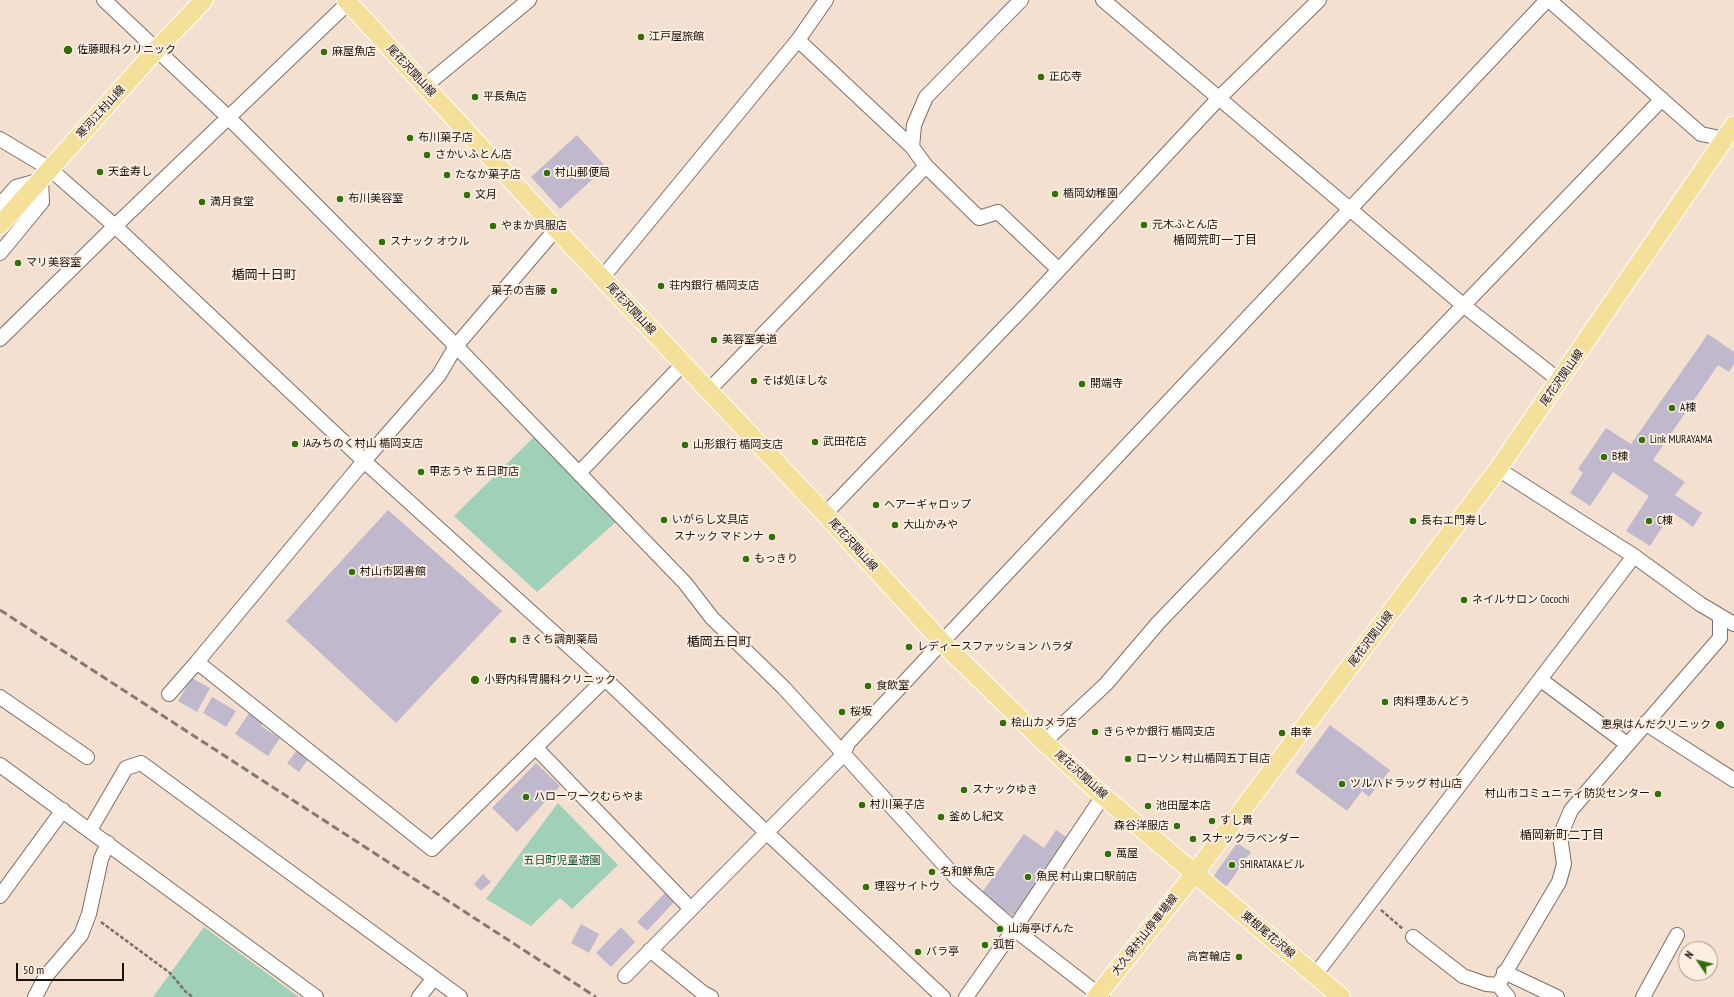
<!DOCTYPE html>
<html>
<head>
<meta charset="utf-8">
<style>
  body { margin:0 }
  #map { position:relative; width:1734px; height:997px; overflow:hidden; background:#f3e0d1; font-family:"PT Sans Narrow",sans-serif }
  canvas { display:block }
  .north { position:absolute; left:1678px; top:941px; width:40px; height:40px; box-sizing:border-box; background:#fdeee2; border:1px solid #a1968c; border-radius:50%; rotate:305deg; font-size:11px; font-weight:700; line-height:16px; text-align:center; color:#18120c }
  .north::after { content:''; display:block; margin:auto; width:14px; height:18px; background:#307007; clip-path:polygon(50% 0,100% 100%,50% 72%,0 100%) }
  .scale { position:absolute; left:16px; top:963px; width:108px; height:18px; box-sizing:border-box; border:2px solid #18120c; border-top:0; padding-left:5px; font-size:12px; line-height:14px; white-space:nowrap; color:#18120c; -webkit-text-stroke:3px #fdeee2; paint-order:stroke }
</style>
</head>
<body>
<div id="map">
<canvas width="1734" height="997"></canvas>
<div class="north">N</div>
<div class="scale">50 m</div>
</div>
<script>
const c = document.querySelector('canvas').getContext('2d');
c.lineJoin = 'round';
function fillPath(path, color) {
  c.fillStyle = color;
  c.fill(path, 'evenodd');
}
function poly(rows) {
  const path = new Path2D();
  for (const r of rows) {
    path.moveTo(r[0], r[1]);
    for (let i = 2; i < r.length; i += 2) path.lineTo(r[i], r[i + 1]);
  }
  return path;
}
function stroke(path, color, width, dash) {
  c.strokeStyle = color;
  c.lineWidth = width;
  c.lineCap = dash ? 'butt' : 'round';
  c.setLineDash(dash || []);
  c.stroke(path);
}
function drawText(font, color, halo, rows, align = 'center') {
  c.font = font + ' "PT Sans Narrow","Noto Sans JP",sans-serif';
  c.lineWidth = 4;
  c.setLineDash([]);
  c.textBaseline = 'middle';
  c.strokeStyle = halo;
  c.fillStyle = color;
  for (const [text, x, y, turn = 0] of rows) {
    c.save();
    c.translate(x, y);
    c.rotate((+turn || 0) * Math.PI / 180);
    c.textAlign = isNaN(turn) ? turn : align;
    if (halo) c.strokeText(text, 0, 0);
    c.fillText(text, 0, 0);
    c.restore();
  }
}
const green = poly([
  [536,435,616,522,537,592,454,516],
  [558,803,618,865,572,909,560,898,531,926,486,899],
  [204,927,299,997,153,997]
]);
const building = poly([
  [577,135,606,167,560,209,531,177],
  [1708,334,1734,352,1734,364,1729,372,1718,365,1653,460,1685,482,1675,495,1702,513,1693,527,1672,512,1650,546,1626,531,1649,496,1613,472,1590,506,1570,493,1583,473,1578,469,1606,428,1631,444],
  [388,510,502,611,396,723,286,621],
  [192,678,210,688,197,712,178,701],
  [212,697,236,711,226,727,203,713],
  [251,710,265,719,261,726,280,738,268,756,235,734],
  [1330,725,1390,770,1369,797,1362,791,1347,811,1295,772],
  [298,749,309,758,299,772,287,763],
  [536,763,560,786,517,832,492,808],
  [1056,830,1069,839,1013,916,981,894,1024,834,1044,848],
  [1237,843,1251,852,1226,887,1213,877],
  [483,874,491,882,481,891,474,884],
  [666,892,675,901,647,931,637,922],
  [581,924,599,934,589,953,571,943],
  [621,927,635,942,611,967,596,953]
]);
const path = poly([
  [1381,910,1403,929],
  [101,922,170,973,186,992,193,997]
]);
const minor = poly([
  [104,0,229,118,456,346,685,583,712,618,784,688,958,880,1014,929,1102,997],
  [1021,0,926,97,914,125,912,147,926,166,979,218,998,212,1058,269],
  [1103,0,1463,305,1560,381],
  [1549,0,1701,134,1725,139],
  [798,40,912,147],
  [425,86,529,0],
  [0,139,50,169,115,226,364,461,605,679,767,833,943,997],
  [0,205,16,187,41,180,42,202,0,253],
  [556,229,456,346,439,375,364,461,197,662,432,849,605,679],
  [602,278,798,40,826,0],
  [0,339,115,226,349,2],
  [709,390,926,166],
  [1498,469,1634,556,1700,604,1734,624],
  [579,473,683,364],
  [825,514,1028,303,1219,98,1319,0],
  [1541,680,1627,744],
  [169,694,197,662],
  [0,697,87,757],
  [1645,723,1734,780],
  [1044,742,1106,684,1158,623,1662,99],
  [536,748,691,909],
  [0,765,316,997],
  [90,830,126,768,141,763,460,997],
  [0,896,63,810],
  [1413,937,1463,976,1486,984,1498,985],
  [650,950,703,993,711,997],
  [1504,972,1557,997],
  [1315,975,1634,556],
  [625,976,843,755,848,743,942,642,1547,0],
  [35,997,46,976,81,935,89,914,101,859,108,843],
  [419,997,434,978],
  [966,997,1014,929,1103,796],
  [1508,997,1498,985,1559,882,1564,864,1560,836,1571,810,1720,638,1720,616],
  [1643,997,1677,935]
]);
const major = poly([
  [346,0,556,229,825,514,942,642,1044,742,1103,796,1341,997],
  [0,225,157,49,204,0],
  [1096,997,1194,874,1498,469,1734,125]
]);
const rail = poly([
  [0,610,596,997]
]);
const markers = [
  [641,37,4,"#307007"],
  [68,50,5,"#307007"],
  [324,52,4,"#307007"],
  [1041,77,4,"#307007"],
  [475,97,4,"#307007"],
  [410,138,4,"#307007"],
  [427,155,4,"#307007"],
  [100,172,4,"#307007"],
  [547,173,4,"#307007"],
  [447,175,4,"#307007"],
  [1055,194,4,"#307007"],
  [467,195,4,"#307007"],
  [340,199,4,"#307007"],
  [202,202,4,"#307007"],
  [1144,225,4,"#307007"],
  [493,226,4,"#307007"],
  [382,242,4,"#307007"],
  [18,263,4,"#307007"],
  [661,286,4,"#307007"],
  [554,291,4,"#307007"],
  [714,340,4,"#307007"],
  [754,381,4,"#307007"],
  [1082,384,4,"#307007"],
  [1672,408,4,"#307007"],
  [1642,440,4,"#307007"],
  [815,442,4,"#307007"],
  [295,444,4,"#307007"],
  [685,445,4,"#307007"],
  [1604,457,4,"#307007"],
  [421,472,4,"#307007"],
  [876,505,4,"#307007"],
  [664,520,4,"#307007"],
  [1413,521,4,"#307007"],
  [1649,521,4,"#307007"],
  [895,525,4,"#307007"],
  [772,537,4,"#307007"],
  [746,559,4,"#307007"],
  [352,572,4,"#307007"],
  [1464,600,4,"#307007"],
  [513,640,4,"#307007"],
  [909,647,4,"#307007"],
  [475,680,5,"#307007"],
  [868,686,4,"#307007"],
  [1385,702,4,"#307007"],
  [842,712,4,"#307007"],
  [1003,723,4,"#307007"],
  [1720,725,5,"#307007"],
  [1095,732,4,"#307007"],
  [1282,733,4,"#307007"],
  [1128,759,4,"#307007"],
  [1342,784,4,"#307007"],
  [964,790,4,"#307007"],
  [1658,794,4,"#307007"],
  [526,797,4,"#307007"],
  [862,805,4,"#307007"],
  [1148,806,4,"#307007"],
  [941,817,4,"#307007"],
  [1212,821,4,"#307007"],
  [1177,826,4,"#307007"],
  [1193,839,4,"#307007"],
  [1108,854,4,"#307007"],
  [1232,865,4,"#307007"],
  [932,872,4,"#307007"],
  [1028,877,4,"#307007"],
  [866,887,4,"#307007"],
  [1000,929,4,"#307007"],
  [985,945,4,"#307007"],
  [918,952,4,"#307007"],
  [1239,957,4,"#307007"]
];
const poiNames = [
  ["江戸屋旅館",649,37],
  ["佐藤眼科クリニック",77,50],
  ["麻屋魚店",332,52],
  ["正応寺",1049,77],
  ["平長魚店",483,97],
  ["布川菓子店",418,138],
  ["さかいふとん店",435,155],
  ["天金寿し",108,172],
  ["村山郵便局",555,173],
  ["たなか菓子店",455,175],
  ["楯岡幼稚園",1063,194],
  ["文月",475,195],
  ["布川美容室",348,199],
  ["満月食堂",210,202],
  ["元木ふとん店",1152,225],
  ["やまか呉服店",501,226],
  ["スナック オウル",390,242],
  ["マリ美容室",26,263],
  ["荘内銀行 楯岡支店",669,286],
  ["菓子の吉藤",546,291,"right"],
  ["美容室美道",722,340],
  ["そば処ほしな",762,381],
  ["開端寺",1090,384],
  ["A棟",1680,408],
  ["Link MURAYAMA",1650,440],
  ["武田花店",823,442],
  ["JAみちのく村山 楯岡支店",303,444],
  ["山形銀行 楯岡支店",693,445],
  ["B棟",1612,457],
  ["甲志うや 五日町店",429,472],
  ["ヘアーギャロップ",884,505],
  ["いがらし文具店",672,520],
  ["長右エ門寿し",1421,521],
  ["C棟",1657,521],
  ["大山かみや",903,525],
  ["スナック マドンナ",764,537,"right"],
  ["もっきり",754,559],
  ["村山市図書館",360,572],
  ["ネイルサロン Cocochi",1472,600],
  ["きくち調剤薬局",521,640],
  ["レディースファッション ハラダ",917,647],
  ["小野内科胃腸科クリニック",484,680],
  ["食飲室",876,686],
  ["肉料理あんどう",1393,702],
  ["桜坂",850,712],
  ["桧山カメラ店",1011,723],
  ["恵泉はんだクリニック",1711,725,"right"],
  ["きらやか銀行 楯岡支店",1103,732],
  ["串幸",1290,733],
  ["ローソン 村山楯岡五丁目店",1136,759],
  ["ツルハドラッグ 村山店",1350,784],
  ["スナックゆき",972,790],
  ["村山市コミュニティ防災センター",1650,794,"right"],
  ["ハローワークむらやま",534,797],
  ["村川菓子店",870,805],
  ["池田屋本店",1156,806],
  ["釜めし紀文",949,817],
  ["すし貴",1220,821],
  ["森谷洋服店",1169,826,"right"],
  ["スナックラベンダー",1201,839],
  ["萬屋",1116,854],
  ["SHIRATAKAビル",1240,865],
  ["名和鮮魚店",940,872],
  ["魚民 村山東口駅前店",1036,877],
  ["理容サイトウ",874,887],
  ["山海亭げんた",1008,929],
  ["弧哲",993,945],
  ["バラ亭",926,952],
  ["高宮輪店",1231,957,"right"]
];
const streetNames = [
  ["尾花沢関山線",411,71,47],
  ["寒河江村山線",101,112,-48],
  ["尾花沢関山線",631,309,47],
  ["尾花沢関山線",1562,378,-55],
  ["尾花沢関山線",853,545,48],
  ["尾花沢関山線",1371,639,-53],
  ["尾花沢関山線",1081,775,42],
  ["大久保村山停車場線",1145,935,-52],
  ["東根尾花沢線",1268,935,40]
];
const parkNames = [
  ["五日町児童遊園",562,861]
];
const neighbourhoodNames = [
  ["楯岡荒町一丁目",1215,241],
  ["楯岡新町二丁目",1562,836]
];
const quarterNames = [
  ["楯岡十日町",264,275],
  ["楯岡五日町",719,642]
];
fillPath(green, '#a0d1b8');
fillPath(building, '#c0b9cd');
stroke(minor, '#806f61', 16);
stroke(major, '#fff', 20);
stroke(path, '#7d7167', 2.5, [4, 2]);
stroke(minor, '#fff', 14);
stroke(major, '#f4e098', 18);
stroke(rail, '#867a6f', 3, [8, 4]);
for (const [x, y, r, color] of markers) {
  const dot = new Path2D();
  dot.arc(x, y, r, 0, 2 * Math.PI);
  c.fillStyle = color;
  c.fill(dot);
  stroke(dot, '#fdeee2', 1.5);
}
drawText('11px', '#18120c', '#fdeee2', poiNames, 'left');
drawText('11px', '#18120c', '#fdeee2', streetNames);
drawText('11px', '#094d34', '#fdeee2', parkNames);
drawText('12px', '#18120c', '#fdeee2', neighbourhoodNames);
drawText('13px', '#18120c', '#fdeee2', quarterNames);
</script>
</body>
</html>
